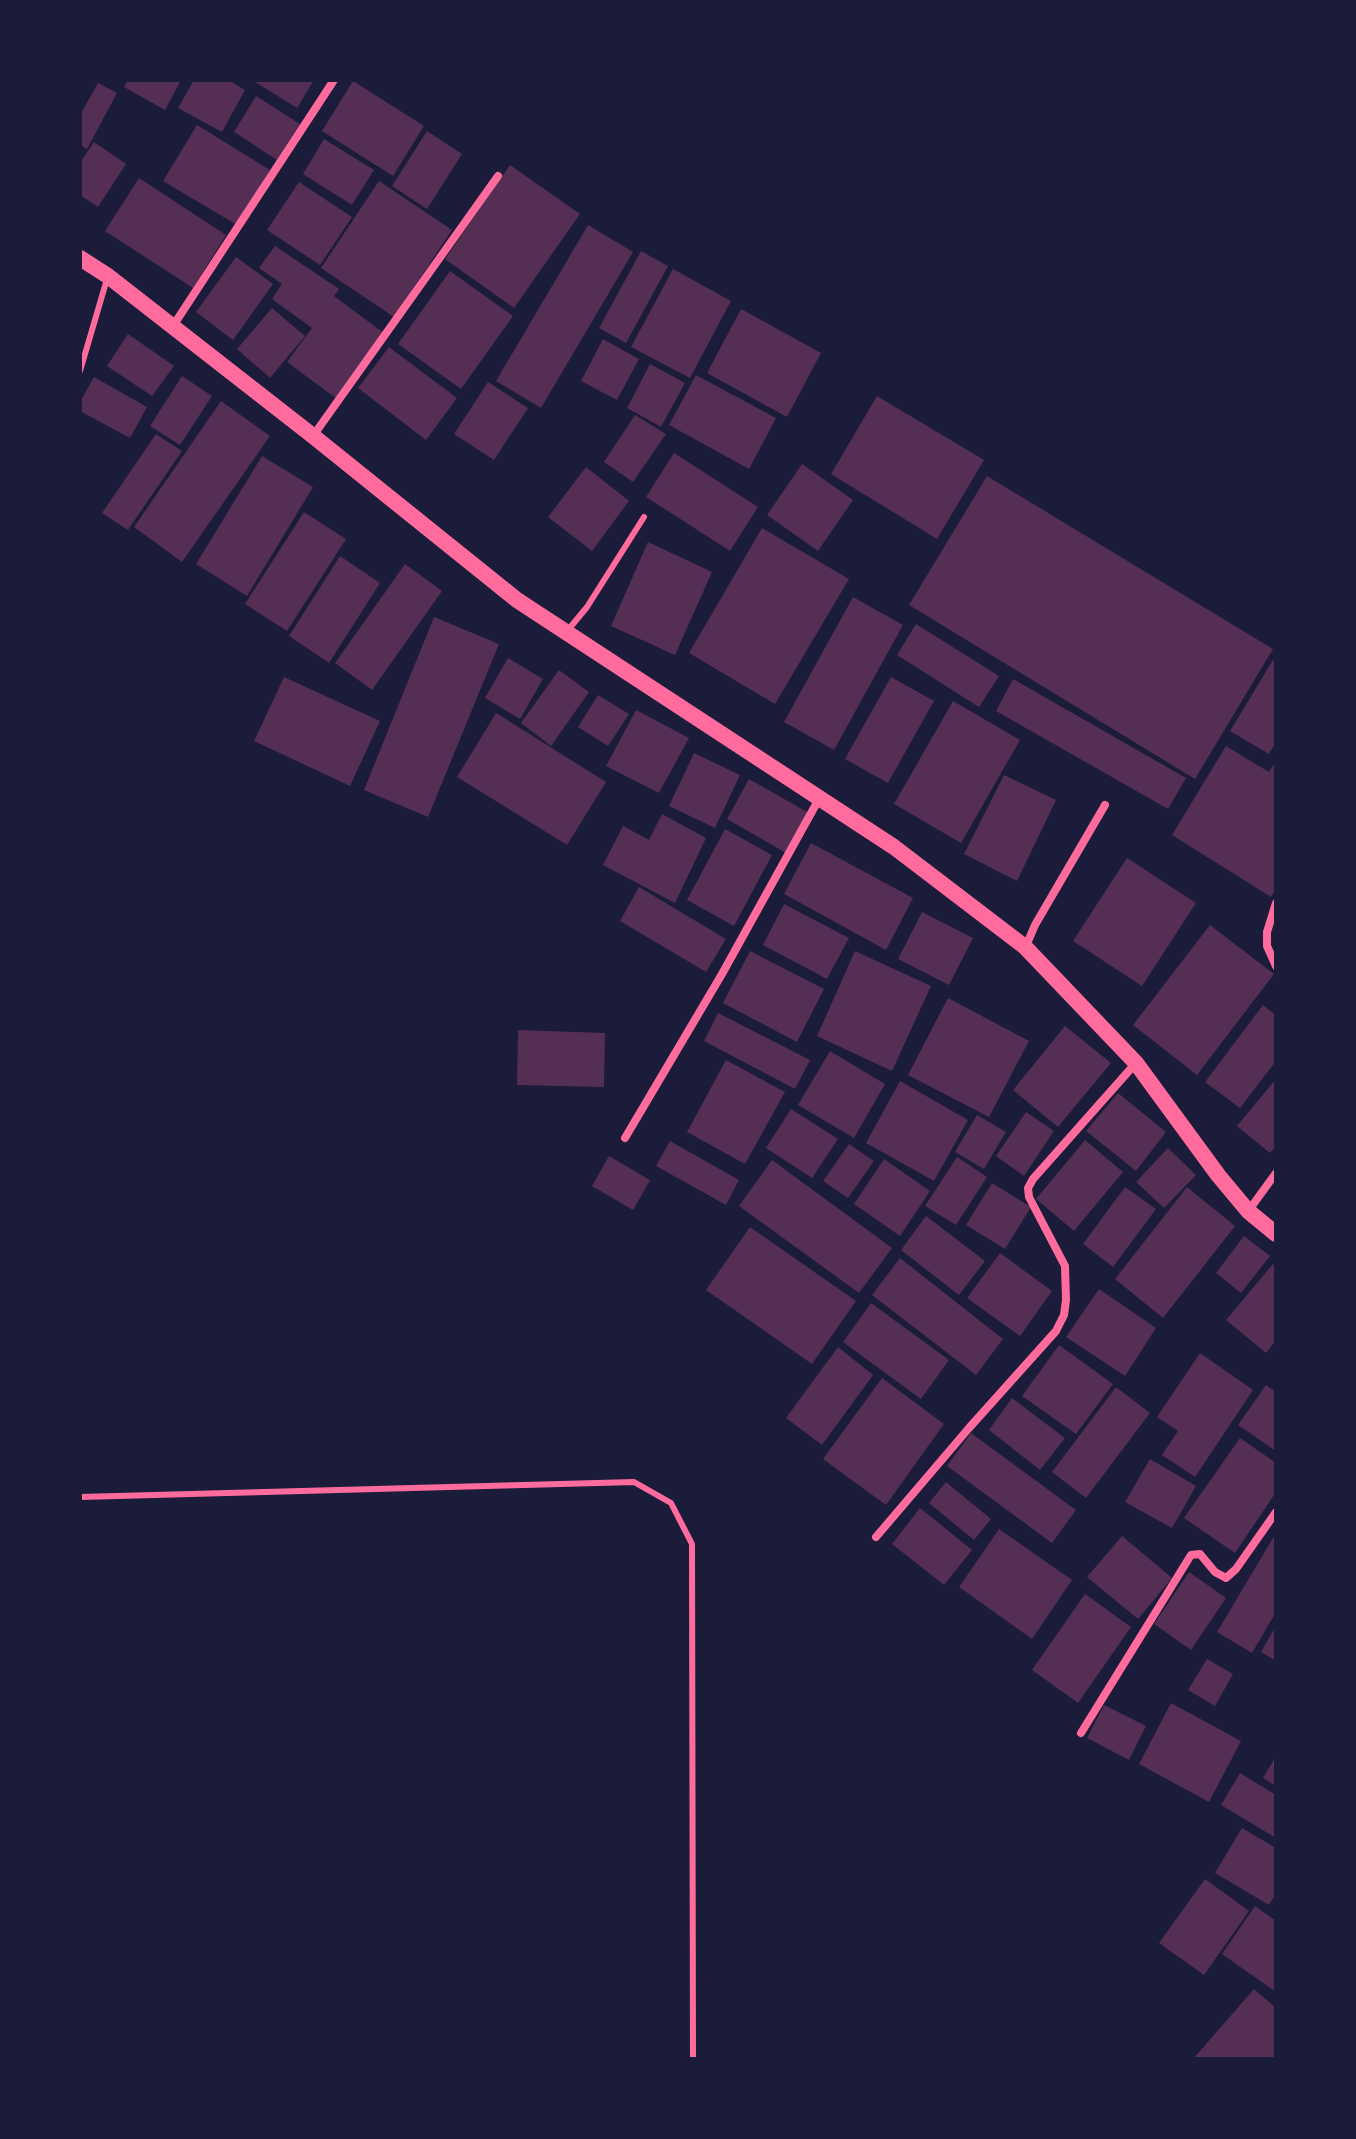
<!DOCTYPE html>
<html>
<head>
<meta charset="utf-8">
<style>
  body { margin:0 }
  #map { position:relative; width:1356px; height:2139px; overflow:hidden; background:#1b1b3a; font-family:"PT Sans Narrow",sans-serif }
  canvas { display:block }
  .frame { position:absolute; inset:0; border:82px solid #1b1b3a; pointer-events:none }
</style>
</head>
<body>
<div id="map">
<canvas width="1356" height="2139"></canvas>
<div class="frame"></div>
</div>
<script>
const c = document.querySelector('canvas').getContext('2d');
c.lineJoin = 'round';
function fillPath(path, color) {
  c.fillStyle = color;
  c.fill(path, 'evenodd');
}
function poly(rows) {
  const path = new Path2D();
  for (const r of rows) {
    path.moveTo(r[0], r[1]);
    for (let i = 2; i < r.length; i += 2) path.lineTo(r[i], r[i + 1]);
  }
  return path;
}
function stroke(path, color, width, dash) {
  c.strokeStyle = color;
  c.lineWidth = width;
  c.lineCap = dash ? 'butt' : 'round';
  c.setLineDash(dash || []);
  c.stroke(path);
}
const building = poly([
  [128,80,181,80,165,110,124,87],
  [194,80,228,80,245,90,222,132,178,108],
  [252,80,314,80,297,108],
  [353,81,424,126,393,176,322,131],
  [98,83,117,93,87,149,80,145,80,115],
  [256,96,300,124,277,160,234,132],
  [197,125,270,170,237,225,163,181],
  [427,131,462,154,427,209,392,186],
  [324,139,374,170,352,205,303,174],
  [94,142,126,164,98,207,80,195,80,163],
  [510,165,580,214,514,308,445,259],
  [139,178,226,235,193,288,105,231],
  [379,181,452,230,394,317,321,268],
  [299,182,352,217,320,265,267,230],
  [588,225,633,252,541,408,496,381],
  [275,246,339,289,334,296,385,334,337,399,287,362,312,328,272,299,282,284,259,268],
  [641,251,668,266,626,343,599,328],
  [236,257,273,284,233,340,196,312],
  [673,269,731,301,690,378,631,347],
  [450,271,513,316,461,389,398,344],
  [272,308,305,336,270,378,237,349],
  [741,309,821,353,787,417,707,373],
  [128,334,174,366,152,396,107,366],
  [603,339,639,359,617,400,581,381],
  [389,347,457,398,426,440,358,388],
  [650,364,685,383,661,427,627,408],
  [696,375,776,418,749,469,669,425],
  [182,376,212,396,180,445,150,426],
  [94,377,147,407,130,438,80,411,80,402],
  [488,382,528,408,494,460,454,434],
  [877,396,984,460,937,539,831,474],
  [221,401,270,436,182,562,134,527],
  [635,415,666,434,633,482,604,462],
  [156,434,182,451,128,530,102,513],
  [674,453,758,507,730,551,646,497],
  [262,456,313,487,247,596,196,564],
  [802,464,853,500,818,551,767,515],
  [586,467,629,501,592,551,548,517],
  [987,476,1273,649,1195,779,909,605],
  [304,512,346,539,287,631,245,604],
  [762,528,849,579,775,704,689,653],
  [648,542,712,572,675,655,611,626],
  [340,556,380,583,329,663,289,636],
  [405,564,442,591,372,690,335,663],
  [853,597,903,625,834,750,784,722],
  [434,617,499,644,428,817,364,790],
  [916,624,999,676,979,707,897,655],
  [508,658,543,679,520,719,485,698],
  [1273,660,1276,662,1276,742,1269,754,1230,731],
  [559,670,589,692,551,746,521,723],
  [284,677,380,721,350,786,254,741],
  [891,677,934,701,888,783,845,759],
  [1013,679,1186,778,1168,809,996,711],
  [598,695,629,714,608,746,578,727],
  [953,701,1020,740,961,843,894,804],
  [636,710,689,738,659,793,606,766],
  [496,713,606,782,567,845,457,777],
  [1226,746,1269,772,1276,761,1276,889,1271,897,1172,835],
  [694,753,740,775,715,828,669,806],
  [1004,775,1056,800,1017,881,964,854],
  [749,779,809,813,786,853,727,819],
  [662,814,706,838,675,903,603,865,623,826,649,840],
  [725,829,772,855,734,926,687,900],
  [811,843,913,898,886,950,784,894],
  [1127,858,1196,903,1142,986,1073,941],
  [639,887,726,939,706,972,620,921],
  [784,904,849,938,827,979,763,945],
  [922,912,973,938,949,985,898,959],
  [1210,925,1274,974,1197,1075,1133,1025],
  [750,951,824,989,797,1042,723,1003],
  [855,951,931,986,892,1071,817,1036],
  [948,998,1029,1041,989,1117,908,1075],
  [1263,1005,1276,1015,1276,1061,1240,1108,1205,1082],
  [718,1013,810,1060,795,1089,704,1041],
  [1065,1026,1111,1063,1058,1127,1013,1090],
  [518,1030,605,1033,604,1087,517,1085],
  [830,1051,885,1084,854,1138,798,1105],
  [726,1060,785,1092,745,1164,687,1132],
  [1276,1079,1276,1146,1270,1153,1237,1126],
  [900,1081,968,1120,934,1181,866,1143],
  [1118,1093,1166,1132,1136,1171,1086,1131],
  [791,1109,838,1139,812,1178,766,1148],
  [1026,1112,1054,1131,1024,1176,996,1156],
  [977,1115,1006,1132,984,1169,955,1152],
  [1085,1140,1123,1172,1074,1231,1036,1199],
  [670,1141,739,1180,726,1205,656,1166],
  [849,1144,874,1161,848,1198,823,1181],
  [1168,1148,1196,1175,1164,1208,1136,1182],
  [609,1156,650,1180,633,1210,592,1186],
  [957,1157,987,1177,956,1225,925,1206],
  [884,1159,930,1191,900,1236,854,1204],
  [772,1160,892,1248,859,1293,739,1206],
  [992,1183,1031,1207,1005,1249,966,1225],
  [1125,1187,1156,1209,1113,1267,1083,1244],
  [1187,1187,1235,1226,1163,1318,1115,1279],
  [926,1216,985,1261,959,1295,901,1250],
  [750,1227,856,1301,812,1364,706,1290],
  [1244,1236,1270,1256,1241,1293,1216,1273],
  [1000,1253,1052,1291,1020,1336,967,1298],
  [900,1258,1003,1339,976,1375,872,1295],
  [1273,1264,1276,1267,1276,1340,1266,1353,1226,1320],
  [1099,1289,1156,1328,1125,1376,1066,1337],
  [871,1303,949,1360,921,1399,843,1342],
  [1059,1345,1113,1384,1076,1434,1022,1396],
  [838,1347,873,1375,822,1445,786,1418],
  [1200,1353,1253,1390,1195,1477,1162,1455,1178,1431,1157,1417],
  [882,1378,944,1424,886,1505,823,1459],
  [1266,1385,1276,1392,1276,1451,1238,1425],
  [1116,1387,1150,1413,1086,1498,1052,1472],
  [1012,1398,1065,1438,1040,1470,989,1430],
  [971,1433,1076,1510,1052,1543,947,1466],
  [1240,1438,1276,1463,1276,1492,1235,1553,1184,1518],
  [1150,1459,1196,1486,1172,1528,1125,1502],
  [946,1482,991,1519,974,1540,929,1503],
  [920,1508,972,1550,944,1585,892,1544],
  [999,1529,1072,1580,1032,1639,959,1587],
  [1276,1533,1276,1612,1252,1653,1217,1632],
  [1122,1536,1172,1578,1138,1619,1087,1577],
  [1189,1572,1226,1598,1191,1650,1154,1624],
  [1085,1594,1131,1627,1078,1703,1032,1670],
  [1276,1626,1276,1661,1261,1652],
  [1207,1659,1233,1674,1215,1706,1188,1690],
  [1171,1703,1241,1741,1209,1802,1139,1764],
  [1104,1705,1146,1726,1129,1760,1087,1738],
  [1276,1756,1276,1786,1263,1778],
  [1240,1773,1276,1795,1276,1838,1221,1805],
  [1242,1828,1276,1848,1276,1893,1269,1905,1215,1873],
  [1205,1879,1249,1911,1204,1975,1159,1943],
  [1255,1906,1276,1921,1276,1992,1222,1954],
  [1254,1989,1276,2008,1276,2059,1193,2059]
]);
const service = poly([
  [80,371,107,279],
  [568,630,587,607,644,517],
  [80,1497,634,1482,671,1503,692,1544,693,2059]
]);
const minor = poly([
  [173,326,334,80],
  [313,436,498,176],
  [1276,903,1267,932,1267,946,1276,966],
  [1026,946,1035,925,1105,805],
  [625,1138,722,974,820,797],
  [1249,1210,1276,1173],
  [876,1537,969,1428,1056,1331,1064,1315,1066,1300,1065,1266,1029,1197,1028,1188,1033,1179,1135,1064],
  [1081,1733,1191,1555,1200,1554,1215,1572,1226,1578,1236,1569,1276,1512]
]);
const secondary = poly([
  [80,258,108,276,313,436,517,600,894,847,1025,947,1136,1063,1218,1175,1248,1211,1276,1234]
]);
fillPath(building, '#542f53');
stroke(service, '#ff6b9d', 6);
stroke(minor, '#ff6b9d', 8);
stroke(secondary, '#ff6b9d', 16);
</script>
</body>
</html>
